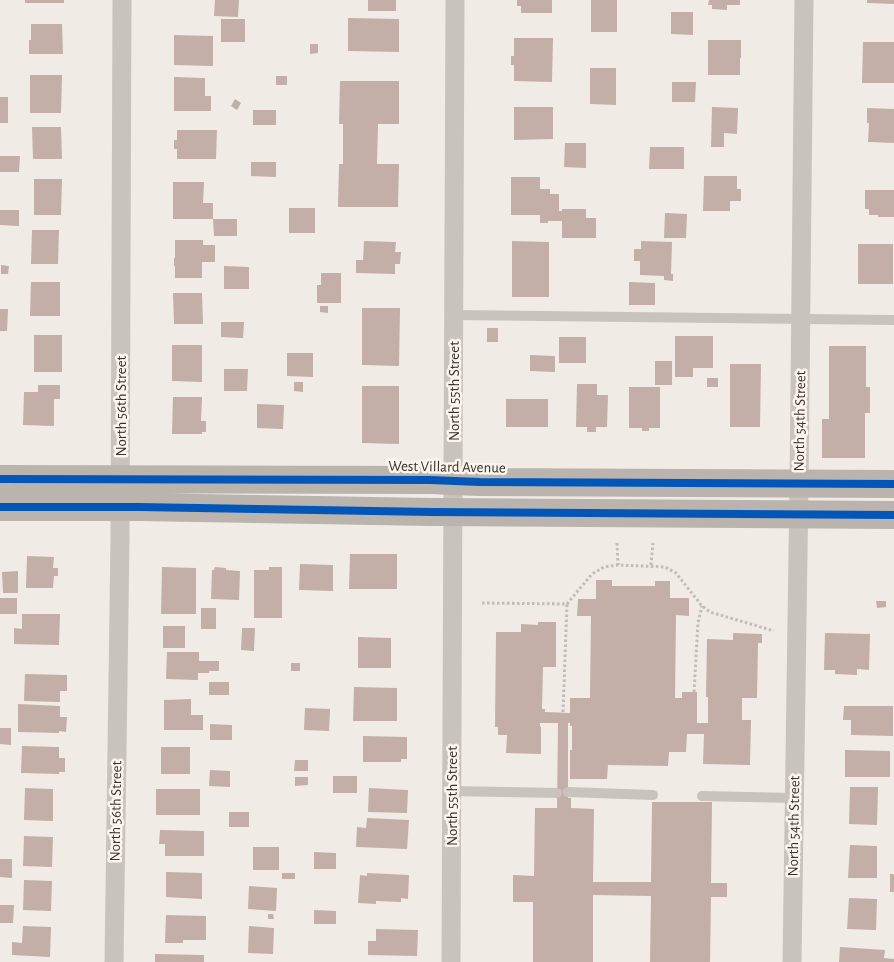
<!DOCTYPE html>
<html>
<head>
<meta charset="utf-8">
<style>
  body { margin:0 }
  canvas { display:block; background:#f0ebe5 }
</style>
</head>
<body>
<canvas width="894" height="962"></canvas>
<script>
const c = document.querySelector('canvas').getContext('2d');
c.lineJoin = 'round';
function fillPath(path, color) {
  c.fillStyle = color;
  c.fill(path, 'evenodd');
}
function poly(rows) {
  const path = new Path2D();
  for (const r of rows) {
    path.moveTo(r[0], r[1]);
    for (let i = 2; i < r.length; i += 2) path.lineTo(r[i], r[i + 1]);
  }
  return path;
}
function stroke(path, color, width, dash) {
  c.strokeStyle = color;
  c.lineWidth = width;
  c.lineCap = dash ? 'butt' : 'round';
  c.setLineDash(dash || []);
  c.stroke(path);
}
function drawText(font, color, halo, rows, align = 'center') {
  c.font = font + ' "Alegreya Sans",sans-serif';
  c.lineWidth = 5;
  c.setLineDash([]);
  c.textBaseline = 'middle';
  c.strokeStyle = halo;
  c.fillStyle = color;
  for (const [text, x, y, turn = 0] of rows) {
    c.save();
    c.translate(x, y);
    c.rotate((+turn || 0) * Math.PI / 180);
    c.textAlign = isNaN(turn) ? turn : align;
    if (halo) c.strokeText(text, 0, 0);
    c.fillText(text, 0, 0);
    c.restore();
  }
}
const building = poly([
  [25,0,64,0,64,3,25,3],
  [215,0,239,0,238,17,214,16],
  [368,0,396,0,396,11,368,11],
  [517,0,552,0,552,13,521,13,521,6,517,6],
  [591,0,617,0,617,32,591,32],
  [709,0,740,0,740,5,727,5,727,10,712,9,712,5,708,5],
  [867,0,894,0,894,4,867,3],
  [671,12,693,12,693,35,671,34],
  [348,18,399,19,399,52,348,51],
  [221,19,245,19,245,42,221,42],
  [31,24,62,24,63,54,29,54,29,40,31,40],
  [174,35,213,36,213,66,174,65],
  [514,38,553,38,552,82,514,81,514,65,511,65,511,56,514,56],
  [708,40,741,40,741,58,740,58,740,75,708,75],
  [863,42,894,42,894,83,862,83],
  [310,44,318,44,318,53,310,54],
  [590,68,616,68,616,105,590,104],
  [30,75,62,75,61,113,30,113],
  [276,76,287,76,287,85,276,85],
  [174,77,205,78,205,96,211,96,211,111,174,111],
  [340,81,399,81,399,124,378,124,377,164,399,164,398,207,338,207,339,164,343,164,343,124,339,124],
  [672,82,696,82,695,102,672,102],
  [0,97,8,97,8,123,0,123],
  [235,99,241,103,237,110,231,106],
  [514,107,553,107,553,139,514,140],
  [712,107,738,108,737,134,724,133,724,147,711,147],
  [867,108,894,109,894,143,868,142,869,123,867,123],
  [253,110,276,110,276,125,253,125],
  [32,127,61,127,62,159,33,159],
  [177,130,217,130,216,159,177,159,177,149,174,149,174,140,177,140],
  [565,143,586,143,586,168,564,167],
  [650,147,684,147,684,169,649,169],
  [0,156,20,156,19,172,0,172],
  [251,162,276,162,276,177,251,176],
  [704,176,737,176,737,189,741,189,741,201,730,201,730,211,703,211],
  [511,177,540,177,540,189,550,189,550,194,559,194,559,211,562,211,562,209,586,209,586,218,596,218,596,238,562,238,562,221,548,221,548,223,540,223,540,215,511,215],
  [34,179,62,179,61,215,34,215],
  [173,182,204,182,203,203,213,203,213,219,173,219],
  [865,190,894,190,894,217,878,217,878,215,869,215,869,209,865,209],
  [289,208,315,208,315,233,289,233],
  [0,210,19,210,19,226,0,225],
  [665,213,687,214,686,238,664,238],
  [213,219,237,219,237,236,214,236],
  [32,230,59,230,58,264,31,264],
  [175,240,203,240,203,245,215,245,215,262,202,262,202,278,175,278,175,266,174,266,174,258,175,258],
  [364,241,396,242,395,252,401,252,400,264,395,264,395,274,356,273,356,260,363,260],
  [512,241,549,242,549,297,512,297],
  [641,241,672,242,671,274,673,274,673,281,664,280,664,276,640,275,640,261,634,261,634,249,641,249],
  [858,244,893,244,893,284,858,284],
  [1,265,9,266,8,274,1,274],
  [224,266,249,267,249,289,224,289],
  [321,273,341,273,341,303,317,303,317,285,321,285],
  [31,282,60,282,60,316,30,316],
  [629,282,655,283,655,305,629,305],
  [173,293,202,293,203,324,174,324],
  [320,306,328,306,328,313,320,312],
  [362,308,400,308,399,366,362,365],
  [0,309,8,309,7,331,0,331],
  [221,322,244,322,243,338,221,337],
  [487,328,498,328,498,342,487,342],
  [34,335,62,335,62,372,34,372],
  [675,336,713,336,713,368,693,368,693,377,675,377],
  [559,337,586,337,586,363,559,363],
  [172,345,202,345,202,382,172,381],
  [829,346,866,346,866,387,870,387,870,413,865,413,865,458,822,458,822,419,829,419],
  [287,353,313,353,313,377,287,376],
  [530,355,555,356,555,372,530,371],
  [655,361,672,361,672,385,655,385],
  [730,364,761,364,760,427,730,427],
  [224,369,248,369,247,391,224,391],
  [707,378,718,378,718,387,707,387],
  [294,382,303,382,303,392,294,391],
  [577,384,597,384,597,395,608,395,607,427,596,427,596,432,587,432,587,427,576,427],
  [38,385,60,385,60,399,54,399,54,426,23,425,24,392,38,392],
  [362,386,399,386,399,444,362,443],
  [629,387,660,387,660,428,649,428,649,431,642,431,642,428,629,428],
  [173,397,202,397,201,421,206,421,206,432,202,432,202,434,172,434],
  [506,399,548,399,548,427,506,427],
  [257,404,284,405,283,429,257,428],
  [350,554,397,554,397,589,349,589],
  [27,556,54,557,53,568,58,568,58,576,54,576,53,588,26,588],
  [300,564,333,565,333,591,299,590],
  [162,567,196,568,196,614,161,614],
  [215,567,226,568,226,570,240,571,239,600,211,599,212,570,214,570],
  [269,567,282,567,282,618,254,618,254,570,269,570],
  [18,571,18,593,3,593,2,572],
  [596,580,612,580,612,586,655,586,655,581,670,581,670,598,689,598,689,616,676,615,675,698,682,698,682,692,697,692,697,723,708,723,708,697,706,697,707,639,733,640,733,633,762,634,762,643,758,643,757,698,742,698,742,720,751,720,750,765,703,764,704,734,687,734,686,752,669,752,668,766,608,765,607,779,570,779,570,750,572,750,572,726,570,726,570,723,568,723,568,798,571,798,571,808,594,809,593,882,651,882,652,802,712,802,711,883,727,883,727,897,711,897,710,962,650,962,651,896,593,895,593,962,533,962,533,902,513,902,513,875,534,876,535,808,557,808,558,723,540,723,540,726,541,727,541,754,506,753,507,735,498,735,498,727,495,727,496,632,521,632,521,624,538,625,538,622,556,622,556,667,543,667,542,709,545,709,545,712,570,713,570,698,590,698,591,616,577,616,578,599,596,599],
  [0,598,17,598,17,614,0,614],
  [876,601,886,601,886,607,877,608],
  [201,608,216,608,216,629,201,629],
  [22,614,60,614,59,645,14,644,14,628,22,629],
  [163,626,185,626,185,648,163,648],
  [242,628,255,628,254,651,241,650],
  [825,633,870,634,869,670,857,669,857,675,835,674,835,670,824,670],
  [358,637,391,638,391,668,358,668],
  [167,652,199,652,199,661,219,661,219,671,209,671,209,673,198,673,198,680,166,679],
  [291,663,300,663,300,671,291,671],
  [25,674,67,675,67,691,60,691,60,702,24,701],
  [209,682,229,682,229,695,209,695],
  [354,687,397,688,397,721,353,721],
  [191,699,191,715,203,715,203,730,164,730,164,700],
  [18,704,60,706,60,717,67,717,66,732,59,731,59,733,18,732],
  [844,706,893,706,893,736,851,735,851,720,843,720],
  [305,708,330,709,329,731,304,730],
  [210,724,232,725,232,740,210,740],
  [0,728,11,728,11,745,0,744],
  [363,736,407,737,407,759,401,759,401,762,363,762],
  [22,746,59,747,59,758,65,758,65,772,59,772,59,774,21,773],
  [161,747,190,747,190,774,161,774],
  [845,750,890,751,890,777,845,777],
  [295,760,308,760,308,771,294,771],
  [210,770,230,771,230,787,209,786],
  [333,776,357,776,357,793,333,793],
  [295,777,308,777,308,785,295,786],
  [850,787,878,787,877,825,849,824],
  [25,788,53,789,53,821,24,820],
  [369,788,408,790,407,813,368,812],
  [156,789,200,789,200,815,156,815],
  [229,812,249,812,249,827,229,827],
  [367,818,409,820,407,849,356,847,357,827,366,828],
  [160,830,204,831,204,856,165,856,165,844,159,844],
  [24,836,53,837,52,867,23,866],
  [850,845,877,846,877,878,848,878],
  [253,847,279,847,279,870,253,870],
  [314,852,336,853,336,869,314,869],
  [0,859,12,859,12,878,0,877],
  [166,872,202,873,202,899,166,897],
  [282,873,295,873,295,879,282,879],
  [367,873,409,875,408,899,401,898,401,902,376,901,376,904,358,903,360,875,367,876],
  [890,874,894,874,894,892,890,892],
  [24,880,52,881,51,911,23,910],
  [249,886,277,888,276,911,248,909],
  [849,898,877,899,876,930,847,929],
  [0,905,14,905,13,923,0,923],
  [314,910,336,911,336,924,314,924],
  [268,914,273,914,274,919,268,919],
  [166,915,206,916,206,940,183,940,183,943,165,943],
  [23,926,51,927,50,957,12,955,12,942,22,943],
  [249,926,274,928,273,954,248,953],
  [376,929,418,930,417,956,368,955,368,941,376,941],
  [840,947,885,950,884,958,894,959,894,962,839,962],
  [155,954,204,955,204,962,155,962]
]);
const path = poly([
  [617,543,618,565],
  [651,565,653,543],
  [482,603,567,604,592,574,604,567,618,565,665,567,676,573,702,606,710,612,774,631],
  [694,692,698,623,702,606],
  [563,712,567,604]
]);
const lane = poly([
  [454,315,894,320],
  [452,791,557,793],
  [568,792,653,795],
  [702,796,794,798]
]);
const street = poly([
  [114,962,120,539,122,0],
  [451,962,455,0],
  [792,962,799,484,804,0]
]);
const secondary = poly([
  [0,479,430,480,480,482,894,484],
  [0,507,139,507,432,512,894,515]
]);
const cycleway = poly([
  [0,479,430,480,480,482,894,484],
  [0,507,139,507,432,512,894,515]
]);
const streetNames = [
  ["North 55th Street",454,391,-90],
  ["North 56th Street",121,406,-90],
  ["North 54th Street",800,421,-89],
  ["West Villard Avenue",447,467,1],
  ["North 55th Street",452,796,-90],
  ["North 56th Street",116,811,-89],
  ["North 54th Street",794,826,-89]
];
fillPath(building, '#c3afa7');
stroke(path, '#c2bbb6', 3, [2.5, 2.5]);
stroke(lane, '#c9c3be', 10);
stroke(street, '#c9c3be', 19);
stroke(secondary, '#bab3ae', 28);
stroke(cycleway, '#0057b8', 8);
drawText('15px', '#3b302b', '#fbf5ee', streetNames);
</script>
</body>
</html>
